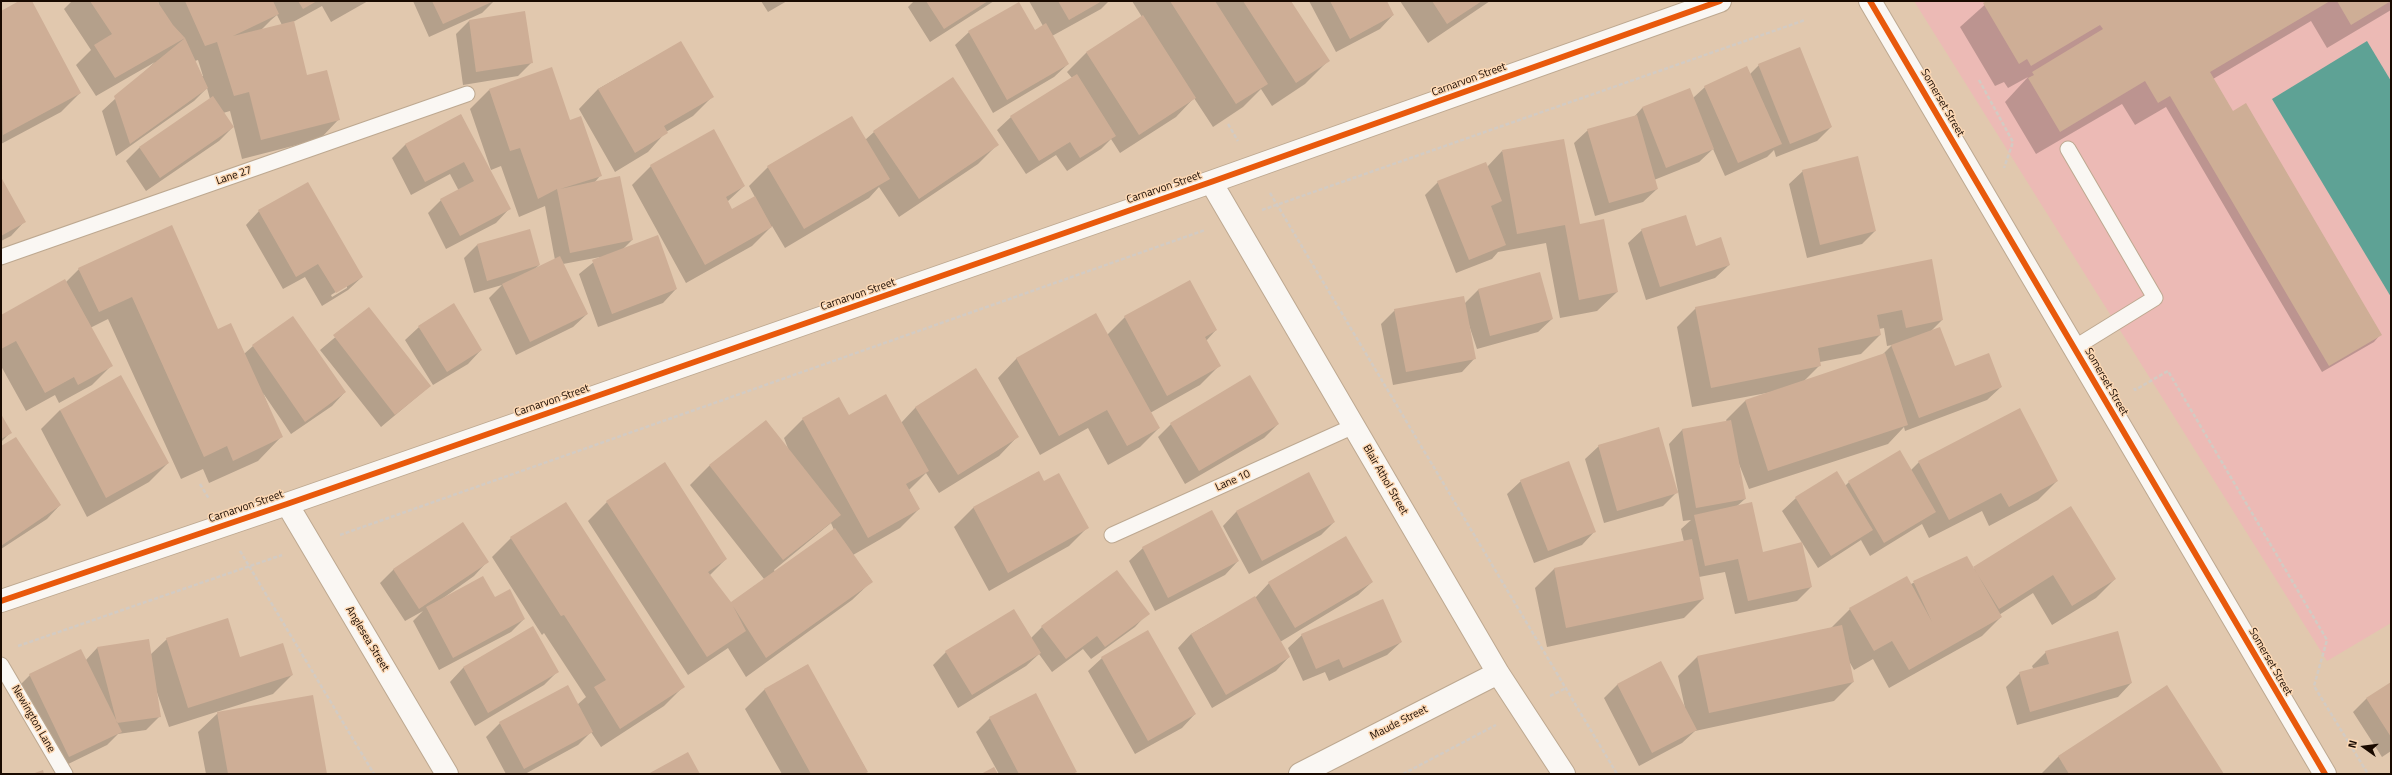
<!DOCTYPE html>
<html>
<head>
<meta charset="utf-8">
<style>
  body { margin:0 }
  #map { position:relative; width:2392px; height:775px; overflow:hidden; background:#e1c8ae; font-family:"Titillium Web",sans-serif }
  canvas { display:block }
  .frame { position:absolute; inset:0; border:2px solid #190a00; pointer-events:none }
  .north { position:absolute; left:2344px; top:727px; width:40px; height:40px; -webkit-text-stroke:3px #fcd8b4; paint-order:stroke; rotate:284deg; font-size:11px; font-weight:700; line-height:16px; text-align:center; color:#190a00 }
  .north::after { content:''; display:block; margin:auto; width:14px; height:18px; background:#190a00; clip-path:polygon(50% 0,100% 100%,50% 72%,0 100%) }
</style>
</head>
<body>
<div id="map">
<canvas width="2392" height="775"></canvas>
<div class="frame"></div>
<div class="north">N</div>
</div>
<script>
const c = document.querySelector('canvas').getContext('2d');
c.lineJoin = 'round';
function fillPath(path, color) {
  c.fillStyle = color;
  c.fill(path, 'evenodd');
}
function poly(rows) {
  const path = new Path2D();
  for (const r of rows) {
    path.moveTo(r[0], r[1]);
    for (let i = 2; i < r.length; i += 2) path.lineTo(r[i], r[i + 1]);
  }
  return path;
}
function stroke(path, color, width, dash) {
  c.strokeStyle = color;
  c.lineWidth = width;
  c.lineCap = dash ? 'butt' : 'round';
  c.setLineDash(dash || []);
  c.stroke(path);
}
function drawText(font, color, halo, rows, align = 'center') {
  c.font = font + ' "Titillium Web",sans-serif';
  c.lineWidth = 3;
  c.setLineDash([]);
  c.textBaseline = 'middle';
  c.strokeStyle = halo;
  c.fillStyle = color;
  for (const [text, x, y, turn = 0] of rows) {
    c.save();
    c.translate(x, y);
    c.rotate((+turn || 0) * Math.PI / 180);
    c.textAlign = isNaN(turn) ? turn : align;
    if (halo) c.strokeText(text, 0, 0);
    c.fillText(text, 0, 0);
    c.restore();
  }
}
const green = poly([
  [1914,1,2391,1,2391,623,2327,661]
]);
const water = poly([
  [2367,41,2391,81,2391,297,2272,99]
]);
const shadow = poly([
  [22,1,31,1,80,93,61,112,1,144,1,12],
  [72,1,156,1,159,5,158,1,368,1,331,22,322,6,293,22,306,76,339,119,320,139,242,159,230,111,223,113,233,127,219,141,146,191,126,161,139,148,210,99,207,88,194,101,116,156,102,111,155,62,96,96,76,65,91,50,64,9],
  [277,15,282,25,261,30,271,20],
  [198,60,203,76,202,76,195,61],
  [413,1,494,1,482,13,429,37],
  [761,1,787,1,768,12],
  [914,1,994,1,930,42,908,7],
  [1029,1,1109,1,1101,9,1052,36,1068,64,1054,77,993,113,955,45,969,32,1034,31,1043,26],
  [1132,1,1290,1,1328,61,1305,84,1272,106,1261,89,1243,107,1213,127,1194,98,1176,117,1120,153,1111,139,1101,149,1067,171,1056,155,1026,174,997,130,1011,117,1072,78,1067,72,1086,53,1142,17],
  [1309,1,1386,1,1393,15,1380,29,1336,52],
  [1400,1,1490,1,1428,43],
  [1989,1,2391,1,2391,10,2327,48,2311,21,2213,79,2232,112,2380,335,2374,342,2322,372,2166,107,2135,125,2122,104,2036,154,2005,102,2028,77,2008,88,2004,82,1995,86,1960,27],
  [524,12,532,62,518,76,463,85,456,34,469,21],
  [681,42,712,97,693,116,666,132,648,152,615,172,579,109,598,89],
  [1759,65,1831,127,1817,141,1776,157,1774,150,1767,157,1725,176,1713,149,1699,162,1654,180,1657,189,1643,202,1595,216,1574,143,1588,130,1634,117,1642,108,1689,89,1693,98,1705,87,1750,74],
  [489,90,570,122,600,176,594,183,632,240,622,250,676,289,663,303,598,327,579,274,600,257,563,264,587,314,573,327,516,355,489,298,502,285,474,293,464,258,477,245,539,265,535,269,555,260,545,206,519,217,501,166,491,170,470,109],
  [461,115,509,209,496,223,446,249,428,213,441,200,459,191,450,174,411,195,392,158,405,145],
  [874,132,997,145,978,164,899,217,879,187,869,198,785,248,772,226,752,246,686,283,632,185,651,166,744,186,727,202,732,211,755,197,749,186,768,167,865,140],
  [1502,151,1579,225,1617,292,1597,311,1560,318,1546,243,1498,252,1492,259,1456,273,1425,195,1438,182,1487,167],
  [1803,171,1875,231,1862,244,1807,258,1789,184],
  [1,179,24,222,11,236,1,241],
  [259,211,362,277,348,290,322,306,305,277,283,289,246,225],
  [347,285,347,288,332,297,331,295],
  [1642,230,1695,247,1729,265,1715,278,1646,300,1628,243],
  [1931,260,1942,320,1931,331,1954,367,2001,387,1987,400,1905,431,1904,427,1888,444,1749,489,1737,459,1745,499,1737,506,1762,553,1811,587,1797,601,1735,614,1725,572,1699,577,1703,599,1684,618,1547,647,1535,588,1554,569,1684,542,1681,529,1691,520,1683,521,1678,491,1663,506,1604,523,1585,459,1599,446,1678,491,1669,444,1682,430,1727,422,1726,420,1745,401,1772,392,1692,407,1677,327,1696,308],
  [1884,328,1887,346,1892,345,1882,355,1804,381,1820,365,1820,362,1861,354,1880,335,1879,329],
  [79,269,218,331,244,354,253,346,345,392,332,406,291,434,263,393,281,437,258,461,209,483,203,469,181,479,108,319,90,328,111,366,92,385,59,403,55,395,26,411,1,366,1,316,65,283],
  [1539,273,1552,319,1538,332,1477,349,1468,322,1475,358,1462,372,1393,385,1381,324,1395,310,1464,304,1478,290],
  [369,309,430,386,381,427,320,350],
  [1125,317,1216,330,1206,341,1219,366,1200,385,1150,413,1159,428,1140,447,1108,465,1088,428,1040,455,998,378,1017,358,1107,335],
  [419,327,481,350,468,364,433,385,405,340],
  [916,407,1018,436,999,456,939,493,926,473,909,490,919,509,900,528,853,555,872,581,852,600,746,677,728,648,688,675,588,521,607,502,726,559,709,576,730,604,764,579,690,485,709,466,766,421,789,451,784,438,803,419,849,416,901,423],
  [831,523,834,530,775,572,774,570],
  [60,410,168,463,149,482,87,517,41,429],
  [1,416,10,433,1,442],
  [1171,424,1278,424,1264,438,1185,484,1158,437],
  [1,448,60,505,47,519,1,549],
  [1919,462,2057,481,2038,500,1989,526,1982,511,1929,538,1922,524,1870,556,1861,540,1818,568,1782,511,1796,498,1845,486,1849,482,1910,471],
  [1038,472,1044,483,1088,527,1069,546,989,591,954,527,973,508],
  [1309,474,1334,522,1321,535,1249,574,1223,526,1236,512],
  [1521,481,1595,531,1582,545,1534,563,1507,494],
  [511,538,683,687,664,706,601,747,591,732,578,745,525,774,506,774,486,737,500,723,567,687,577,705,586,697,544,633,542,635,492,557],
  [1143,548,1238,561,1225,575,1155,611,1129,561],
  [1967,558,1973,569,2115,579,2096,598,2052,625,2033,593,1999,615,2001,617,1982,636,1889,688,1873,659,1854,670,1849,661,1853,682,1834,701,1695,731,1682,743,1639,766,1604,698,1617,685,1660,662,1685,708,1678,676,1697,657,1831,628,1850,609,1911,584],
  [487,562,474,576,439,601,494,599,524,619,511,632,439,670,413,621,423,611,405,621,380,583,394,569],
  [1372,582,1358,595,1280,642,1289,657,1276,671,1212,708,1178,648,1191,634,1256,597,1269,583],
  [1148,613,1135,627,1091,659,1083,649,1052,672,1039,654,1026,666,958,708,933,665,946,652,1031,638,1042,627],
  [532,628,557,672,544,685,475,726,450,682,463,668],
  [1302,635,1401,642,1387,655,1329,681,1325,672,1303,681,1288,648],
  [167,639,292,675,273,694,169,727,155,687,160,716,146,730,118,734,107,745,56,770,16,689,30,675,86,660,97,648,150,655],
  [2046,652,2131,683,2118,697,2017,725,2006,687,2020,673,2034,670,2032,666],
  [1102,658,1195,714,1182,728,1135,754,1088,671],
  [807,665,867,771,864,774,782,774,745,709,764,690],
  [2391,683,2391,751,2382,757,2353,712,2366,699],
  [2167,687,2222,774,2041,774,2058,757],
  [218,713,326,774,206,774,198,732],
  [990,718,1076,771,1073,774,999,774,976,732]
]);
const building = poly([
  [19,1,32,1,81,93,3,135,1,11],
  [90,1,157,1,173,25,185,38,208,88,130,144,114,96,185,38,115,78,94,45,112,34],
  [185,1,273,1,279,14,233,36,294,21,307,75,327,70,340,120,261,140,249,92,234,96,217,42,205,46],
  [298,1,317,1,303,9],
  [432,1,494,1,443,24],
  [926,1,988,1,944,29],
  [1058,1,1102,1,1069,20],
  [1170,1,1215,1,1268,84,1236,104],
  [1243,1,1291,1,1330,61,1296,83],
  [1330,1,1387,1,1394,15,1350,39],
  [1432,1,1482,1,1447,24],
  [1987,1,2330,1,2210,72,2233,111,2246,103,2382,335,2329,366,2170,96,2158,103,2145,81,2060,132,2028,78,2034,75,2032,72,2103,29,2100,25,2031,66,2027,59,2019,64,1983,3],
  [2337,1,2391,1,2351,25],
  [1019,2,1035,30,1046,23,1069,64,1007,100,968,31],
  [525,11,533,63,476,72,469,20],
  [1143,15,1196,98,1139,135,1086,52],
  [681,41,714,97,664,126,668,133,635,153,598,89],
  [1800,47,1832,127,1790,144,1758,64],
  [1747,66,1782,144,1738,163,1704,86],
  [552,67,570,120,581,116,602,176,560,189,620,176,633,240,570,253,557,189,538,199,520,148,510,151,489,89],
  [1077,74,1116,136,1080,158,1070,142,1039,161,1010,116],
  [953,77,999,145,919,199,873,131],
  [1690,88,1714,149,1666,168,1642,107],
  [213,96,234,127,160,178,139,147],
  [461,114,511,209,460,236,440,199,474,181,464,162,425,182,405,144],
  [1637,115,1658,189,1609,203,1587,129],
  [852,116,890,179,804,229,767,166],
  [714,129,745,186,726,197,732,209,755,196,772,227,705,265,650,165],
  [1564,139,1580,224,1604,219,1618,292,1579,300,1565,225,1517,234,1502,150],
  [1858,156,1876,231,1820,245,1802,170],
  [1486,162,1502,201,1491,206,1506,245,1469,260,1437,181],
  [1,177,26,222,1,236],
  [308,182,363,277,336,293,318,264,296,277,258,210],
  [1686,215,1696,246,1721,237,1730,265,1660,287,1641,229],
  [172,225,218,329,231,323,283,437,233,461,227,446,204,457,132,297,99,312,78,268],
  [530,229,540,265,487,281,477,244],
  [658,235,677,289,612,314,592,260],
  [560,256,588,314,530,342,502,284],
  [1932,259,1943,320,1906,328,1902,310,1877,315,1881,335,1818,348,1821,366,1711,388,1695,307],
  [1540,272,1553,319,1490,336,1478,289],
  [65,279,113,366,78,385,74,377,45,393,16,341,1,349,1,315],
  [1190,280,1217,330,1205,337,1221,366,1167,396,1124,316],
  [1464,296,1476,359,1406,372,1394,309],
  [454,303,482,350,447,372,418,326],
  [369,307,431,386,395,415,333,335],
  [1096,313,1160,428,1127,446,1107,410,1059,436,1016,358],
  [293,316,346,392,305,422,252,345],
  [1940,327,1955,366,1989,353,2002,387,1919,418,1891,345],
  [1885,353,1908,425,1768,471,1745,400],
  [976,368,1019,437,958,475,915,407],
  [121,375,169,463,106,498,60,410],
  [1250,375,1279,424,1199,471,1170,423],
  [886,394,929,471,906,484,920,509,868,538,802,418,839,397,849,415],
  [2020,408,2058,481,2009,507,2001,493,1949,520,1918,461],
  [1,414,12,433,1,439],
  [766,420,841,515,783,560,709,465],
  [1731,420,1746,499,1696,508,1682,429],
  [1659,427,1678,493,1617,511,1598,445],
  [16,437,61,505,1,546,1,446],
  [1900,450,1936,512,1884,543,1848,481],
  [1569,461,1596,532,1548,551,1520,480],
  [665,462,727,559,708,572,731,602,835,528,873,582,766,658,733,606,746,631,707,657,606,501],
  [1039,471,1044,481,1059,473,1089,528,1008,573,973,507],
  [1837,471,1873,530,1831,556,1795,497],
  [1309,472,1335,522,1262,561,1236,511],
  [566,502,685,687,620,729,594,687,606,680,564,615,561,616,510,537],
  [1752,502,1763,552,1802,542,1812,587,1748,601,1738,559,1705,566,1694,515],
  [2071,506,2116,579,2072,606,2053,575,1999,609,1973,567],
  [1212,510,1239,561,1168,598,1142,547],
  [463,522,489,562,419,609,393,569],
  [1346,536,1373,582,1295,628,1268,582],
  [1692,539,1704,599,1566,628,1554,568],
  [1967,556,2002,617,1909,670,1892,641,1874,651,1849,608,1907,576,1932,622,1913,581],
  [1117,570,1150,614,1105,647,1097,636,1066,659,1041,626],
  [483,576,495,597,510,589,525,619,453,658,426,607],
  [1255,596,1290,657,1226,695,1191,634],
  [1383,599,1402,642,1343,668,1339,659,1316,669,1301,634],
  [1014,609,1041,653,972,695,945,651],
  [228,618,240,657,283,643,293,675,188,708,166,638],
  [1842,625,1854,682,1709,713,1697,656],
  [533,626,559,672,488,713,463,667],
  [1148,630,1196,714,1148,741,1101,657],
  [2118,631,2132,683,2030,712,2019,672,2049,664,2045,651],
  [149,639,161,717,117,723,97,647],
  [81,649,122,732,69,757,29,674],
  [1661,661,1697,730,1652,753,1617,684],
  [808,664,868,772,864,774,811,774,764,689],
  [2391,682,2391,737,2366,698],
  [568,685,593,732,524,769,499,722],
  [2167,685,2224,774,2069,774,2058,756],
  [1036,693,1077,772,1072,774,1019,774,989,717],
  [313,695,327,774,228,774,217,712],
  [688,752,700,774,648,774],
  [994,767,998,774,981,774],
  [43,770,44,774,32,774]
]);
const path = poly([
  [1979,80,2013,142,2004,168],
  [1228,124,1238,141],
  [1270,193,1617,774],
  [1262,210,1805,20],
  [2134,388,2135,390,2168,371,2327,640,2314,686,2368,774],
  [200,484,209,499],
  [340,535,1205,230],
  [240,551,374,774],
  [18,646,282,555],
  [1550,696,1566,688],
  [1403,774,1496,725],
  [2252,774,2254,773]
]);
const lane = poly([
  [2068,149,2155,298,2074,348],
  [1,257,467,94],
  [1112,535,1354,426],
  [1,665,65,774]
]);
const street = poly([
  [1870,1,2325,774],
  [1211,182,1498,673,1564,774],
  [287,504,447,774],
  [1,601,287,504,1211,182,1720,1],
  [1300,774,1498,673]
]);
const cycleway = poly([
  [1870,1,2325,774],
  [1,601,287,504,1211,182,1720,1]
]);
const streetNames = [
  ["Carnarvon Street",1469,80,-20],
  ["Somerset Street",1942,103,60],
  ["Lane 27",234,176,-19],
  ["Carnarvon Street",1164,188,-19],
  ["Carnarvon Street",858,295,-19],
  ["Somerset Street",2106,382,60],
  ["Carnarvon Street",552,401,-19],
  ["Blair Athol Street",1385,480,60],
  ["Lane 10",1233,481,-24],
  ["Carnarvon Street",246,507,-19],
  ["Anglesea Street",367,639,59],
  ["Somerset Street",2270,662,60],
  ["Newington Lane",33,719,60],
  ["Maude Street",1399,723,-27]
];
fillPath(green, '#ecbab5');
fillPath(water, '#5ea295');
fillPath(shadow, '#0003');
fillPath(building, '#ceae96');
stroke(lane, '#bda890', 17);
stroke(street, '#bda890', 24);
stroke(path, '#d3cbc3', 2.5, [4, 2]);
stroke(lane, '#faf7f3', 15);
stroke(street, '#faf7f3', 22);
stroke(cycleway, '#e8590c', 6);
drawText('11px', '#190a00', '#fcd8b4', streetNames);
</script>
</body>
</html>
